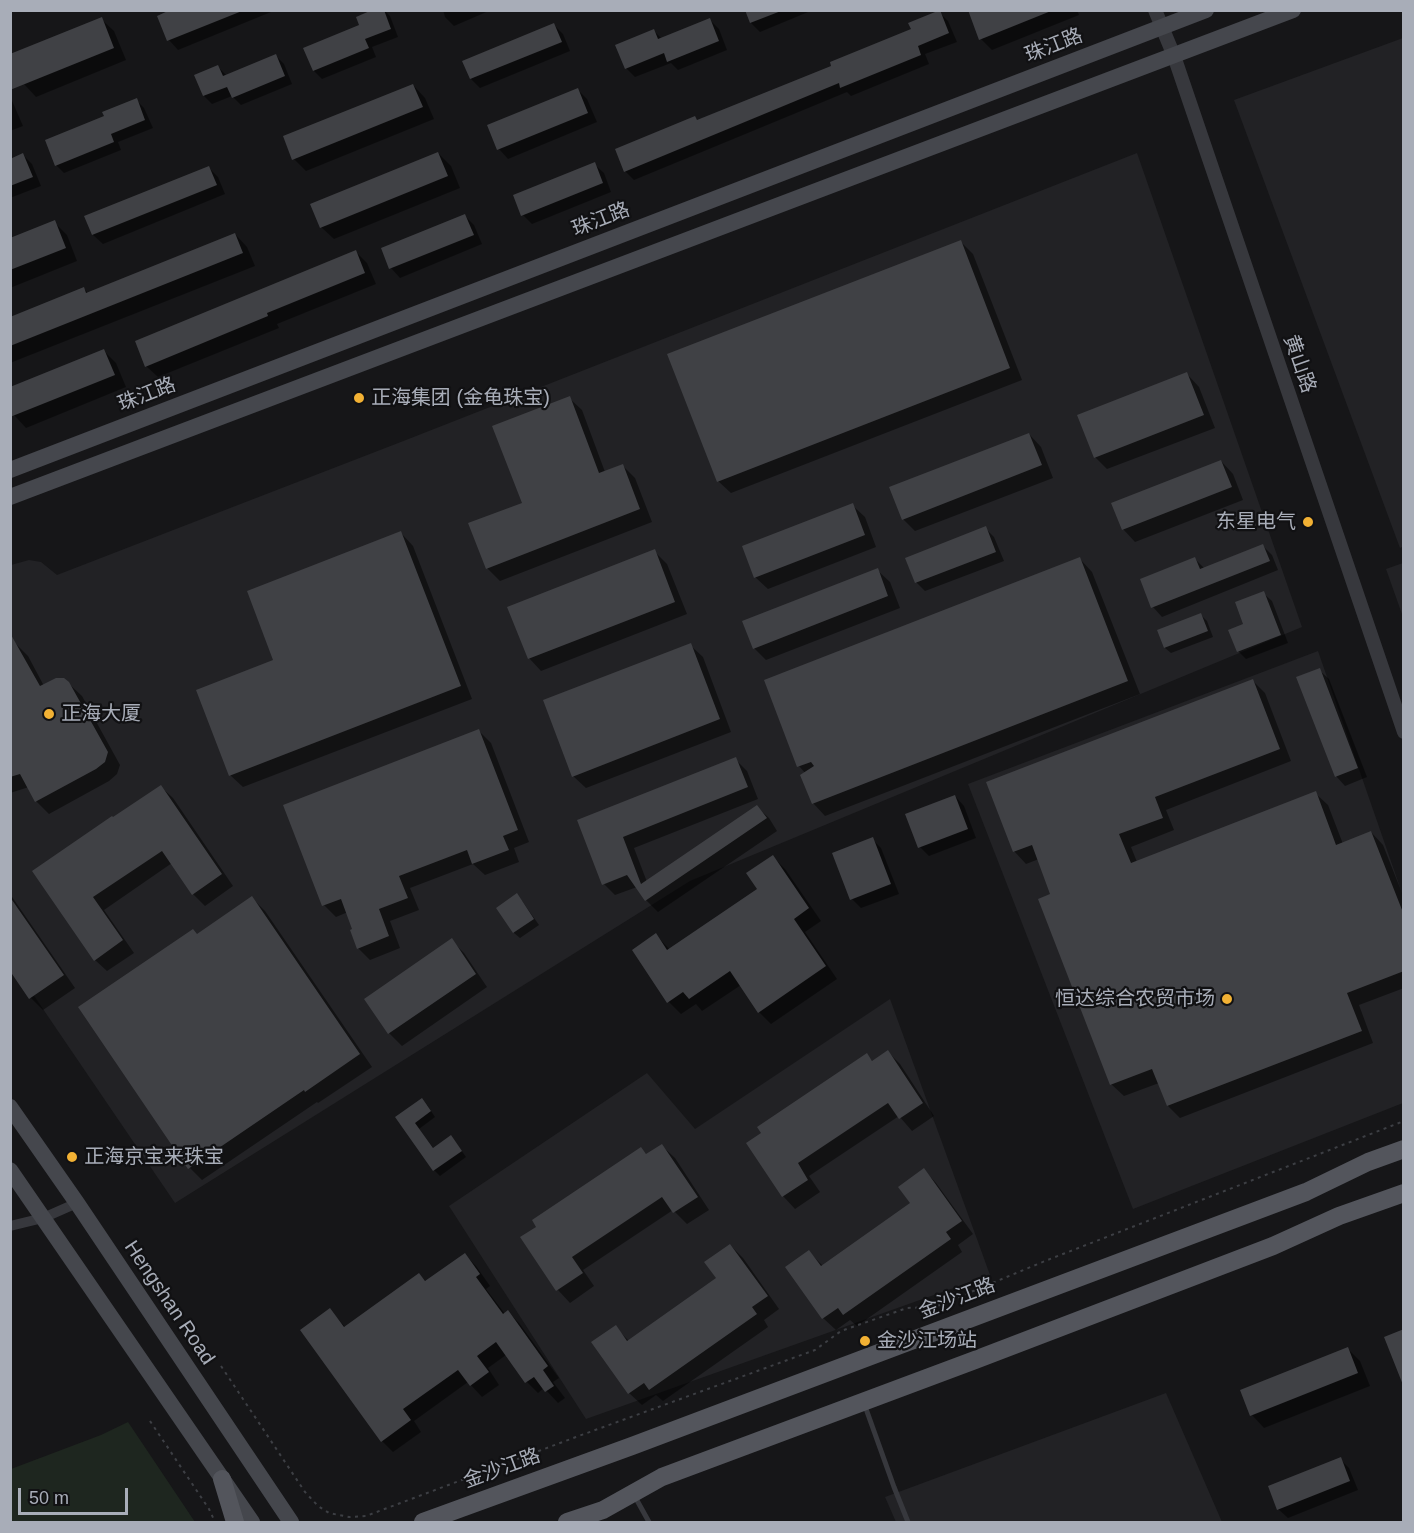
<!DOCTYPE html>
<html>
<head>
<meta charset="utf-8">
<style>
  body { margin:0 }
  #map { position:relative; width:1414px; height:1533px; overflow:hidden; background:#161618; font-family:Helvetica,sans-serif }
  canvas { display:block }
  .frame { position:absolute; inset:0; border:12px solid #a8adb8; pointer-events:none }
  .scale { position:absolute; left:18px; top:1488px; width:110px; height:27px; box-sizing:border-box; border:3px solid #a8adb8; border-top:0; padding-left:8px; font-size:18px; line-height:21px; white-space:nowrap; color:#a8adb8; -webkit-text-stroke:4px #111113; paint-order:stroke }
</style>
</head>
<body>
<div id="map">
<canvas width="1414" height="1533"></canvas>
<div class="frame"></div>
<div class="scale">50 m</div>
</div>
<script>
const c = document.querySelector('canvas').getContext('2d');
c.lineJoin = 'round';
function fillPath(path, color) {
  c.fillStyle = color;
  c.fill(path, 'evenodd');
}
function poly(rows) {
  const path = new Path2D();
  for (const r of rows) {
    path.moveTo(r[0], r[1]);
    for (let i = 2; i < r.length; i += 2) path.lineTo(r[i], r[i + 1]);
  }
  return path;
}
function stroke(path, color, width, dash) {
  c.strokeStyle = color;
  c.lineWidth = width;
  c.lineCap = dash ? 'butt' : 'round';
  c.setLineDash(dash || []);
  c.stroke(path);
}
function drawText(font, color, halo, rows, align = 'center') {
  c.font = font + ' Helvetica,"Noto Sans SC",sans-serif';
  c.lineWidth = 4.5;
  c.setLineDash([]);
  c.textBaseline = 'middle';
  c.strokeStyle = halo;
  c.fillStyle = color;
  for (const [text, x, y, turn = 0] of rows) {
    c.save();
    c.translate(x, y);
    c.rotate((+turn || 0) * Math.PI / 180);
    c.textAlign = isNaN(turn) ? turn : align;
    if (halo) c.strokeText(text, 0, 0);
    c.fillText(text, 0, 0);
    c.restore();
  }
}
const built = poly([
  [1403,38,1404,546,1400,548,1234,100],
  [1137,153,1302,627,690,881,175,1203,11,962,11,565,29,560,41,562,57,575,406,440],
  [1403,563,1404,563,1403,617,1386,569],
  [1318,651,1403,896,1403,1103,1133,1209,968,784],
  [890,999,990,1275,586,1419,449,1206,647,1073,695,1129],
  [1166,1393,1222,1522,896,1522,885,1497]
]);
const green = poly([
  [128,1422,195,1522,11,1522,11,1469,101,1435]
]);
const shadow = poly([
  [174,10,271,10,271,12,178,50,169,40,159,16],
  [384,10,390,16,398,37,372,47,376,57,322,79,314,71,305,49,361,26],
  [443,10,491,10,454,26,445,17],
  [746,10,813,10,760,32,751,23],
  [971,10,1077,10,1079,15,992,50,981,39],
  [939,12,948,21,957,42,925,54,929,64,851,96,847,92,634,180,625,171,695,118,698,121,833,67,913,30],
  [101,19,114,31,126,60,36,97,24,84],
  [710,20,719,29,727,50,678,70,671,63,635,77,626,68,654,31,662,39],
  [554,25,563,34,570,51,480,88,471,79],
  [276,56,284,64,292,84,241,105,232,96,212,104,204,96,218,67,226,75],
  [413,85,425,98,434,119,306,171,294,159],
  [578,90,587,99,597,122,508,159,499,149,489,126],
  [10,96,23,126,10,131],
  [136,100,144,108,153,128,118,142,121,150,64,173,56,165,106,117],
  [438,153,451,166,460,188,334,239,321,227],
  [23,155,32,164,41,186,10,198,10,160],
  [594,164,604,173,611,192,532,224,523,215],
  [208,167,218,177,225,194,103,244,93,235,86,217],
  [465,216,474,225,482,244,400,278,391,268,383,249],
  [54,222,67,235,77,261,10,288,10,240],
  [235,234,247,247,255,266,10,363,10,319,84,289,89,294],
  [961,242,973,254,1022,380,731,493,718,481],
  [356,252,367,263,376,284,277,324,279,328,158,377,146,366],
  [104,351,116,363,126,387,26,428,14,415],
  [1187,374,1199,387,1215,428,1107,469,1095,457],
  [569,398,582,410,605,472,622,465,635,478,652,522,500,581,487,568,523,504],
  [1029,434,1041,447,1053,478,915,531,903,519],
  [1221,461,1233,474,1243,500,1135,542,1123,529],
  [852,505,865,517,876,547,768,589,755,577],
  [985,528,994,537,1004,561,925,591,916,582],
  [401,533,413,546,472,699,243,787,230,775,275,660],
  [1263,546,1272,555,1278,570,1162,617,1153,607,1142,579,1195,559,1205,569],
  [654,551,667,564,687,614,541,671,529,658],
  [1080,559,1092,572,1140,694,825,816,813,803,806,774,799,766,766,681],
  [877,570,890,582,900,608,766,660,754,648],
  [1263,593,1272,601,1288,643,1246,659,1238,651,1245,625],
  [1201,615,1207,621,1213,637,1171,653,1165,648,1159,631],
  [10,641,15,643,28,656,44,686,68,683,82,696,120,765,117,774,109,781,49,814,36,801,29,787,10,793],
  [690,645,703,657,731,732,586,788,573,776],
  [1319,670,1329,679,1367,777,1345,786,1336,776],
  [1252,680,1265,693,1291,761,1166,810,1174,830,1131,847,1137,862,1315,793,1328,805,1343,844,1371,832,1383,845,1404,898,1404,988,1359,1005,1373,1043,1180,1118,1168,1106,1159,1083,1124,1096,1111,1084,1052,895,1039,859,1026,864,1014,851],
  [479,731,491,743,529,842,514,848,519,862,485,875,473,864,410,888,419,910,390,921,400,948,370,960,358,948,354,930,348,912,336,917,324,905],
  [735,759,747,771,758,799,634,848,647,882,757,807,769,818,777,831,658,912,646,900,637,887,615,895,604,884,579,821],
  [161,787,173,798,233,886,205,906,193,894,172,863,104,910,134,953,107,971,95,960,34,871],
  [955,796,964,806,976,838,929,856,920,847],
  [872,839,881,848,899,894,861,908,852,899],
  [773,857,785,869,821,921,805,932,837,979,771,1024,759,1012,741,985,702,1011,696,1004,681,1014,669,1002,656,935,670,950,759,889],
  [10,894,75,988,43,1010,31,998,10,968],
  [252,898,265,911,372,1067,318,1103,317,1102,202,1180,190,1168,198,936],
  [522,901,539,925,520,938,514,933,498,908],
  [451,940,464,953,487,987,402,1046,389,1033,366,999],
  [888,1052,900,1064,934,1116,912,1131,899,1116,809,1176,820,1192,795,1209,783,1196,764,1134,867,1055,873,1062],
  [427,1105,435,1117,419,1129,434,1149,456,1143,466,1157,440,1176,434,1170,397,1118],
  [662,1146,675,1158,709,1210,687,1224,673,1210,583,1270,594,1286,570,1303,558,1290,522,1238,641,1149,647,1155],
  [924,1170,936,1183,973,1234,958,1245,962,1252,857,1326,850,1320,836,1330,823,1318,809,1252,823,1266,912,1204],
  [730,1245,743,1258,779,1309,764,1320,768,1327,663,1401,656,1395,642,1405,629,1393,615,1327,629,1341,718,1278],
  [464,1254,476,1266,490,1286,486,1289,505,1314,508,1312,519,1323,559,1378,553,1382,565,1398,558,1403,544,1388,538,1393,527,1382,506,1355,488,1368,499,1385,482,1397,468,1382,414,1421,421,1432,393,1452,382,1441,330,1310,346,1328,419,1275,427,1282],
  [1348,1349,1360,1361,1370,1386,1264,1428,1252,1415,1242,1391],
  [1340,1459,1349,1468,1358,1490,1288,1518,1278,1509]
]);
const building = poly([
  [170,10,242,10,242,11,167,41,157,16],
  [372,10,384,10,391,29,365,39,369,48,313,71,303,48,359,25,356,17],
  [745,10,781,10,781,11,750,23],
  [940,10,949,33,918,46,921,55,840,88,839,83,624,172,615,149,695,116,697,120,831,66,830,62,911,29,908,23],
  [968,10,1051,10,1051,11,979,40],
  [102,17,114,48,10,90,10,54],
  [710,18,719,41,667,62,664,53,625,69,615,45,654,29,658,39],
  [554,23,562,42,470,79,462,61],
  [276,54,285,76,232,98,227,87,203,96,194,75,218,65,223,76],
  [413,84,423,107,292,160,283,136],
  [578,88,588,113,497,150,487,125],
  [137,98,145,120,111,134,114,142,55,166,45,140,104,116,102,112],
  [438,152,448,176,320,228,310,204],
  [23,153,33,177,10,186,10,159],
  [595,162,603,183,521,216,513,195],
  [209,166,217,185,92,235,84,216],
  [465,214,474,235,389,269,381,248],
  [55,220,66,248,10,270,10,238],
  [235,233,243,253,10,346,10,317,84,287,86,293],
  [961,240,1010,368,717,482,667,354],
  [356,250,365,273,267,313,268,316,145,367,135,341],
  [104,349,115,375,10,417,10,387],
  [1187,372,1204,415,1094,458,1077,415],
  [570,396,599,473,623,464,640,509,486,569,468,523,522,503,492,426],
  [1029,433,1042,465,902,520,889,487],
  [1221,460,1232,487,1122,530,1111,503],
  [853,503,865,535,754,578,742,546],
  [986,526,996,552,915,583,905,558],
  [401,531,461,686,229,776,196,690,273,660,247,591],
  [1263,544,1270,561,1151,608,1140,579,1195,557,1200,569],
  [655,549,675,602,528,659,507,607],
  [1080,557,1128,681,812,804,800,775,814,766,811,762,797,767,764,680],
  [878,568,888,596,753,649,742,621],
  [1264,591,1281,635,1237,652,1228,630,1243,624,1235,602],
  [1201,613,1208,631,1164,648,1157,630],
  [10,633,40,686,56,678,64,678,69,682,108,752,105,762,96,769,35,802,20,774,10,777],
  [691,643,720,719,572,777,543,700],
  [1320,668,1358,768,1335,777,1296,677],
  [1253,679,1280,749,1155,797,1163,818,1119,834,1131,863,1316,791,1336,845,1371,831,1404,915,1404,971,1347,993,1362,1031,1167,1106,1152,1069,1110,1085,1038,899,1050,894,1032,845,1013,852,986,782],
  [479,729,518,830,503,836,509,850,472,864,467,850,399,876,408,898,379,909,389,936,357,949,350,930,352,929,341,899,322,906,283,805],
  [736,757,748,787,623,837,641,884,757,805,767,818,645,901,627,875,602,885,577,820],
  [161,785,222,874,192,895,162,851,93,897,123,940,94,961,32,871,112,816,113,817],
  [955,795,968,829,918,848,905,814],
  [873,837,891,884,850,900,832,853],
  [773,855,809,908,794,919,826,966,758,1013,730,971,689,999,683,992,667,1003,632,950,656,933,667,950,757,889,746,873],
  [517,893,534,919,513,933,496,908],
  [252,896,360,1054,305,1092,304,1090,188,1169,78,1007,193,929,197,934],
  [10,897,64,975,29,999,10,971],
  [452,938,476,974,388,1034,364,999],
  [888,1050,923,1103,899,1119,888,1103,798,1163,808,1180,782,1197,746,1143,761,1133,757,1127,867,1053,872,1061],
  [422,1098,431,1111,415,1123,433,1148,451,1135,462,1151,433,1171,395,1117],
  [662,1144,698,1197,673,1213,662,1197,572,1257,583,1273,556,1291,520,1237,536,1227,532,1220,641,1147,646,1154],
  [924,1168,962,1221,946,1232,951,1239,843,1315,838,1308,822,1319,785,1267,809,1250,821,1266,910,1203,898,1187],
  [730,1244,768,1296,752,1307,757,1314,649,1390,644,1383,628,1394,591,1342,616,1325,627,1341,716,1278,704,1262],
  [465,1253,480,1274,476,1277,503,1314,508,1310,548,1366,543,1370,554,1386,545,1392,534,1377,525,1383,496,1342,477,1356,489,1372,470,1386,458,1370,403,1409,411,1420,381,1442,300,1330,330,1308,344,1327,419,1273,425,1281],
  [1404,1329,1404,1385,1403,1385,1384,1337],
  [1348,1347,1358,1373,1250,1416,1240,1390],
  [1341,1457,1350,1481,1277,1510,1268,1486]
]);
const path = poly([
  [221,1366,305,1492,318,1506,329,1513,349,1517,366,1516,576,1437,815,1350,841,1331,907,1308,935,1307,1045,1261,1404,1121],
  [150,1421,209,1509,215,1522]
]);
const service = poly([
  [865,1406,894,1487,908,1522],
  [634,1495,649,1522]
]);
const minor = poly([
  [10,1226,43,1218,77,1203]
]);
const tertiary = poly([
  [1155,10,1174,56,1404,732]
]);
const secondary = poly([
  [10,470,1206,10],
  [10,497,1293,10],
  [10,1107,77,1203,291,1522],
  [10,1170,252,1522]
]);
const primary = poly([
  [222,1479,235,1522],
  [423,1522,632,1446,1306,1192,1368,1162,1404,1149],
  [567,1522,603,1510,662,1477,975,1360,1273,1246,1339,1216,1404,1193]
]);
const markers = [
  [359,398,6,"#f2b134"],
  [1308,522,6,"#f2b134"],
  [49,714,6,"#f2b134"],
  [1227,999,6,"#f2b134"],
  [72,1157,6,"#f2b134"],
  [865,1341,6,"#f2b134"]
];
const streetNames = [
  ["珠江路",1054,46,-21],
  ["珠江路",601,220,-21],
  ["黄山路",1299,364,71],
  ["珠江路",147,395,-21],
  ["金沙江路",957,1299,-21],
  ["Hengshan Road",169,1303,56],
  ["金沙江路",502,1469,-20]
];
const poiNames = [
  ["正海集团 (金龟珠宝)",371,398],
  ["东星电气",1296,522,"right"],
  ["正海大厦",61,714],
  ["恒达综合农贸市场",1215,999,"right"],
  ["正海京宝来珠宝",84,1157],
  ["金沙江场站",877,1341]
];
fillPath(built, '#222225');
fillPath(green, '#1e261f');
fillPath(shadow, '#0007');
fillPath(building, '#404145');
stroke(path, '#3d3f44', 2, [3, 4.5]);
stroke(service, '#37383d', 5);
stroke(minor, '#37383d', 10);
stroke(tertiary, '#37383d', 14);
stroke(secondary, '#45474d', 16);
stroke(primary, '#53555c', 18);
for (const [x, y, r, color] of markers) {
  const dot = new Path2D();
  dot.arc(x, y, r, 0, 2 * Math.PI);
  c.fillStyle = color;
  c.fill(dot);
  stroke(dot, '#111113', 2);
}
drawText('20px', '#a8adb8', '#111113', streetNames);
drawText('20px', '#a8adb8', '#111113', poiNames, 'left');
</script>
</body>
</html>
